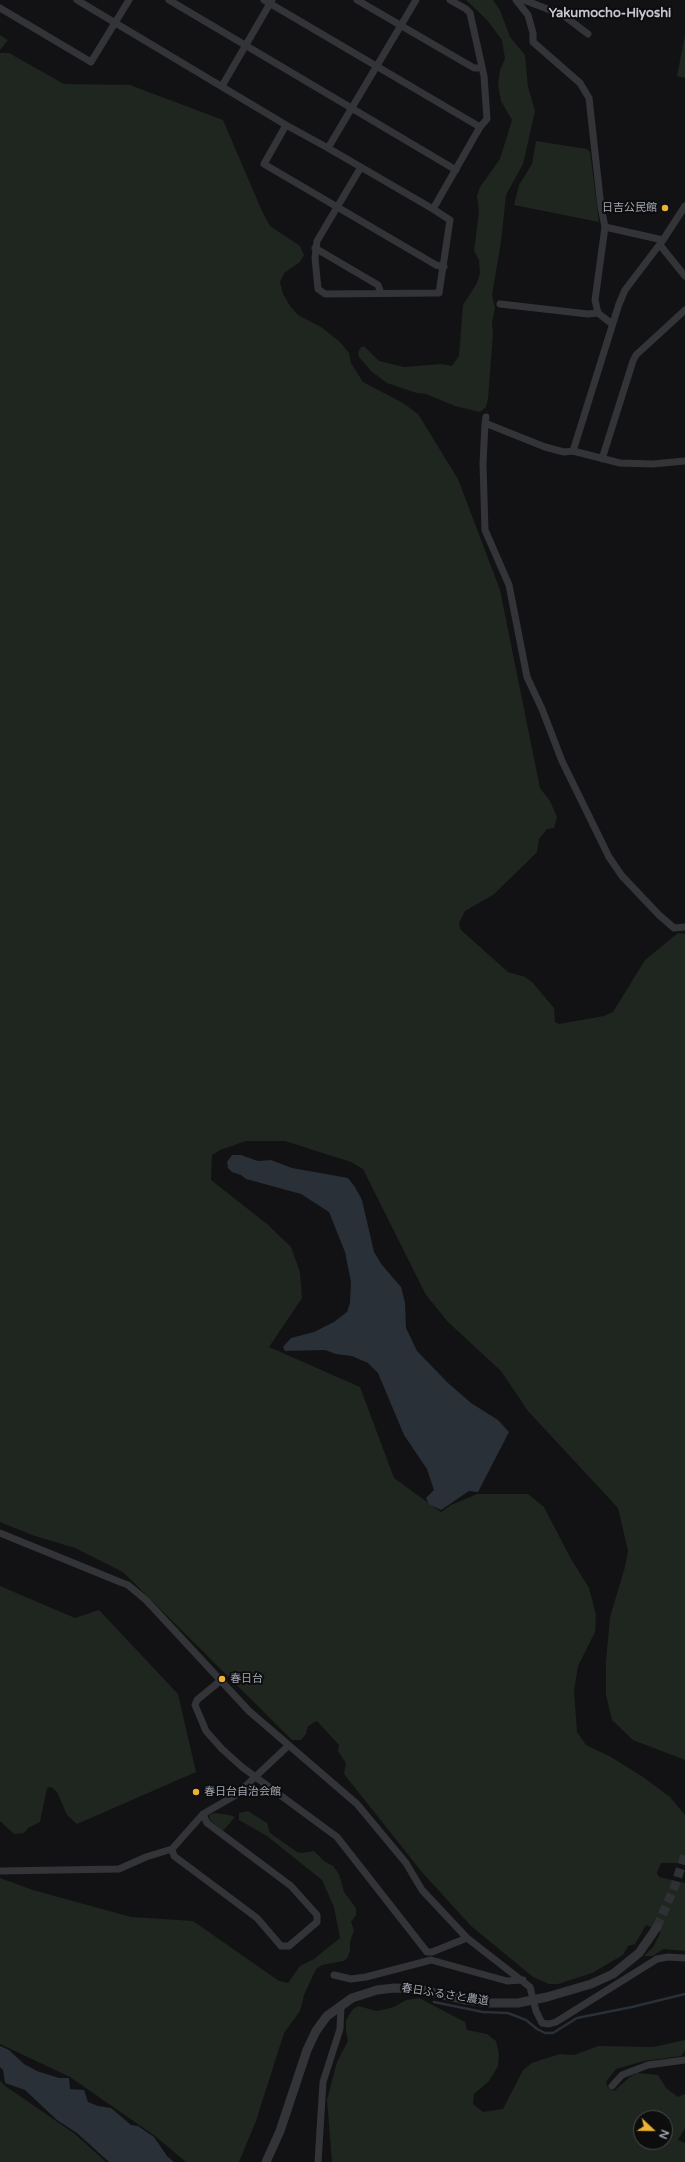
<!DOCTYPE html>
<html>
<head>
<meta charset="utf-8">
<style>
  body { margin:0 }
  #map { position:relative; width:685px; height:2162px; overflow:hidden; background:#121214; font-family:"Varela Round",sans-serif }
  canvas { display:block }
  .north { position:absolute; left:633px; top:2110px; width:40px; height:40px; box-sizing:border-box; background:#0d0d0e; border:1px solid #494b50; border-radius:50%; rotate:112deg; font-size:11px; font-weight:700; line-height:16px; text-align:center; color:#a4a8b4 }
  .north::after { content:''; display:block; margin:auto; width:14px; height:18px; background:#edb231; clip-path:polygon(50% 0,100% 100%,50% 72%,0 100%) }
</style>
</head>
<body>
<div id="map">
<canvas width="685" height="2162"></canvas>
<div class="north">N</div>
</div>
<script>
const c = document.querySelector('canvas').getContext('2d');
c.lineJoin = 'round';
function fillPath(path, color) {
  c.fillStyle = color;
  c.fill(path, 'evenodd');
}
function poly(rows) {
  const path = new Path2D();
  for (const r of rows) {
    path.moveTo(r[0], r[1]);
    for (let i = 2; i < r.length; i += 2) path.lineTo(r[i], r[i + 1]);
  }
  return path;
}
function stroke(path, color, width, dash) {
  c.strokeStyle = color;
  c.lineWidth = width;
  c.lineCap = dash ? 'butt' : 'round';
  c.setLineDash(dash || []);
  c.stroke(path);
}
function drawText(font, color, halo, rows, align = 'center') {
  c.font = font + ' "Varela Round","Noto Sans JP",sans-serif';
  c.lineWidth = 4;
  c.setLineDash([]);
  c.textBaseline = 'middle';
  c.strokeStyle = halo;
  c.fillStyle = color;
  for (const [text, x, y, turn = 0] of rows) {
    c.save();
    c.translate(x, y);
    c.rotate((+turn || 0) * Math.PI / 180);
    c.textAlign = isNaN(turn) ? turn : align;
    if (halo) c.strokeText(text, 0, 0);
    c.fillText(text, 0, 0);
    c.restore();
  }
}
const green = poly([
  [466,0,493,0,500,10,510,37,525,55,528,87,535,111,523,164,506,195,501,242,492,295,495,308,492,323,493,333,488,399,486,407,480,412,455,406,426,394,417,393,387,383,371,371,359,357,358,353,360,348,364,346,379,361,404,367,441,364,452,366,459,356,463,305,477,283,480,273,479,260,474,251,479,211,477,196,480,187,500,159,512,120,501,101,498,85,500,70,505,59,502,40,487,20],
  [0,35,8,40,0,50],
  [685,35,685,78,677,76],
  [0,53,9,53,64,84,130,85,223,120,262,211,270,226,300,246,304,255,300,262,284,273,280,282,283,294,290,306,298,315,321,327,340,342,349,353,351,363,363,382,403,403,418,414,458,479,500,590,540,788,550,801,557,817,554,828,547,829,539,839,537,852,525,864,493,895,465,911,459,923,461,930,508,972,525,977,532,982,554,1008,555,1022,559,1024,604,1016,613,1012,645,960,678,933,685,934,685,1760,633,1740,612,1720,606,1695,606,1662,610,1617,625,1567,628,1551,618,1508,528,1411,501,1371,448,1322,426,1295,363,1169,351,1162,285,1141,246,1141,220,1150,212,1155,211,1180,267,1224,291,1247,300,1272,302,1298,269,1347,360,1387,394,1478,441,1512,451,1505,477,1494,528,1494,544,1507,571,1559,589,1588,596,1615,595,1632,578,1666,574,1691,577,1732,586,1745,611,1757,643,1777,670,1797,685,1815,685,1863,661,1863,657,1873,659,1877,685,1883,685,1951,663,1949,653,1956,644,1956,653,1947,660,1934,660,1931,646,1925,635,1944,628,1946,623,1955,592,1973,558,1984,549,1984,533,1977,471,1926,421,1871,344,1774,346,1763,338,1751,339,1745,317,1721,308,1726,306,1734,301,1740,292,1740,123,1572,75,1548,35,1536,0,1522],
  [536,141,587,149,590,152,599,222,514,205,519,185,532,164],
  [0,1586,75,1618,99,1610,178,1694,196,1772,77,1824,67,1815,57,1792,51,1787,47,1788,40,1822,28,1828,24,1833,14,1834,0,1821],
  [248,1811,267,1823,270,1833,297,1852,302,1853,314,1851,324,1861,333,1866,339,1874,344,1892,356,1908,356,1915,351,1922,354,1930,350,1942,350,1950,348,1957,344,1961,322,1965,316,1969,304,1995,300,2011,284,2033,256,2121,239,2162,186,2162,155,2136,70,2077,0,2044,0,1878,33,1890,131,1917,193,1921,279,1981,288,1983,300,1966,314,1959,340,1938,334,1907,322,1880,267,1836,239,1820,239,1813],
  [215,1813,229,1815,235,1817,223,1831,210,1820,209,1815],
  [419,1998,465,2022,467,2030,487,2034,496,2041,499,2054,498,2066,489,2081,474,2094,473,2104,483,2112,503,2109,523,2070,532,2063,547,2058,560,2054,574,2055,598,2046,653,2047,685,2040,685,2051,681,2056,644,2061,616,2069,606,2082,608,2088,614,2091,630,2077,637,2073,658,2075,666,2088,678,2097,685,2094,685,2128,678,2140,685,2143,685,2162,332,2162,327,2100,337,2062,348,2041,346,2031,346,2020,353,2009,358,2006,377,2011,394,2007,406,2000],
  [641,2118,665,2118,665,2142,641,2142],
  [0,2080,4,2085,75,2134,106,2162,0,2162]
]);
const water = poly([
  [232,1155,241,1155,258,1161,271,1160,292,1168,348,1178,355,1187,362,1200,374,1252,382,1265,401,1287,405,1303,406,1328,417,1351,448,1383,471,1403,498,1420,509,1432,478,1492,469,1491,441,1510,429,1504,426,1498,434,1490,427,1469,404,1435,378,1373,368,1363,352,1356,336,1354,325,1350,285,1351,283,1347,291,1338,314,1332,334,1322,347,1312,350,1303,351,1282,345,1252,329,1212,301,1194,246,1179,241,1175,232,1172,228,1168,227,1162],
  [0,2046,9,2050,24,2064,37,2071,59,2078,69,2078,70,2089,84,2090,88,2102,98,2106,111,2108,131,2125,138,2126,154,2137,167,2156,174,2162,109,2162,77,2133,57,2120,25,2090,5,2083,3,2070,0,2067]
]);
const stream = poly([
  [434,2002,483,2012,508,2013,526,2020,537,2029,545,2033,553,2033,577,2018,632,2007,685,1994]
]);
const tertiaryTunnel = poly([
  [657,1927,674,1888,685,1855]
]);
const minor = poly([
  [77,0,286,125,328,148,433,209,450,220,439,293,325,294,318,289,315,258,317,241,361,167],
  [169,0,456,170],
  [264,0,480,127],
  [357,0,474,68,481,68],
  [516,0,528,15,533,33,533,42,580,83,589,98,601,207,605,227,595,300,598,313],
  [524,0,563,15,588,34],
  [0,8,91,62,129,0],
  [222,86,272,0],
  [286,125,264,164,436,265,444,267],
  [328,148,416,0],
  [433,209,480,127,487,119,484,76,470,13,466,9,450,0],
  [605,227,663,240,685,206],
  [663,240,625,290,619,304,573,451,620,463,653,464,685,461],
  [660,245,685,276],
  [315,248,378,285,381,293],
  [500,304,588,314,598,313,612,324],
  [486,417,485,423,545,447,564,452,573,451],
  [485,423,483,464,485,530,509,585,527,677,542,709,562,761,609,857,622,876,659,915,674,928,685,927],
  [602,459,633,361,636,355,685,310],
  [0,1533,120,1582,128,1585,146,1600,249,1711,357,1804,406,1863,422,1890,467,1938,530,1987,536,2011,542,2023,549,2024,556,2022,657,1959,668,1957,685,1958],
  [220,1681,197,1700,195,1705,206,1731,222,1749,242,1767,337,1837,427,1952,432,1952,467,1938],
  [172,1849,174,1856,257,1918,281,1946,289,1946,317,1922,317,1915,291,1886,207,1823,203,1814],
  [0,1871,119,1869,146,1857,172,1849,203,1814,236,1795,288,1746],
  [334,1975,351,1979,366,1977,431,1960,507,1981,523,1980],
  [612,2086,622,2075,648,2065,685,2060],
  [318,2162,323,2082,340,2029,341,2006]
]);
const tertiary = poly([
  [266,2162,280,2131,307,2050,316,2031,327,2016,352,1998,377,1990,394,1988,418,1989,466,2000,491,2003,518,2003,547,1997,591,1984,613,1974,639,1953,657,1927]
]);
const markers = [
  [665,208,4,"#edb231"],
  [222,1679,4,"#edb231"],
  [196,1792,4,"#edb231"]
];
const poiNames = [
  ["日吉公民館",657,208,"right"],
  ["春日台",230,1679],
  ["春日台自治会館",204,1792]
];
const streetNames = [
  ["春日ふるさと農道",445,1995,9]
];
const quarterNames = [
  ["Yakumocho-Hiyoshi",610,14]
];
fillPath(green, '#1e261f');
fillPath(water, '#293037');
stroke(stream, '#293037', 2.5);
stroke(tertiaryTunnel, '#2f3034', 9, [9, 4.5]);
stroke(minor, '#333438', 7);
stroke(tertiary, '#333438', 9);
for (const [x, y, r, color] of markers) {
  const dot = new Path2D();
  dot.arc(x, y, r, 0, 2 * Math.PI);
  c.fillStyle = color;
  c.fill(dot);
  stroke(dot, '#0d0d0e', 1.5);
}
drawText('11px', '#a4a8b4', '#0d0d0e', poiNames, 'left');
drawText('11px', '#a4a8b4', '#0d0d0e', streetNames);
drawText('bold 13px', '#c5c7d0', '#0d0d0e', quarterNames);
</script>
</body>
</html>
